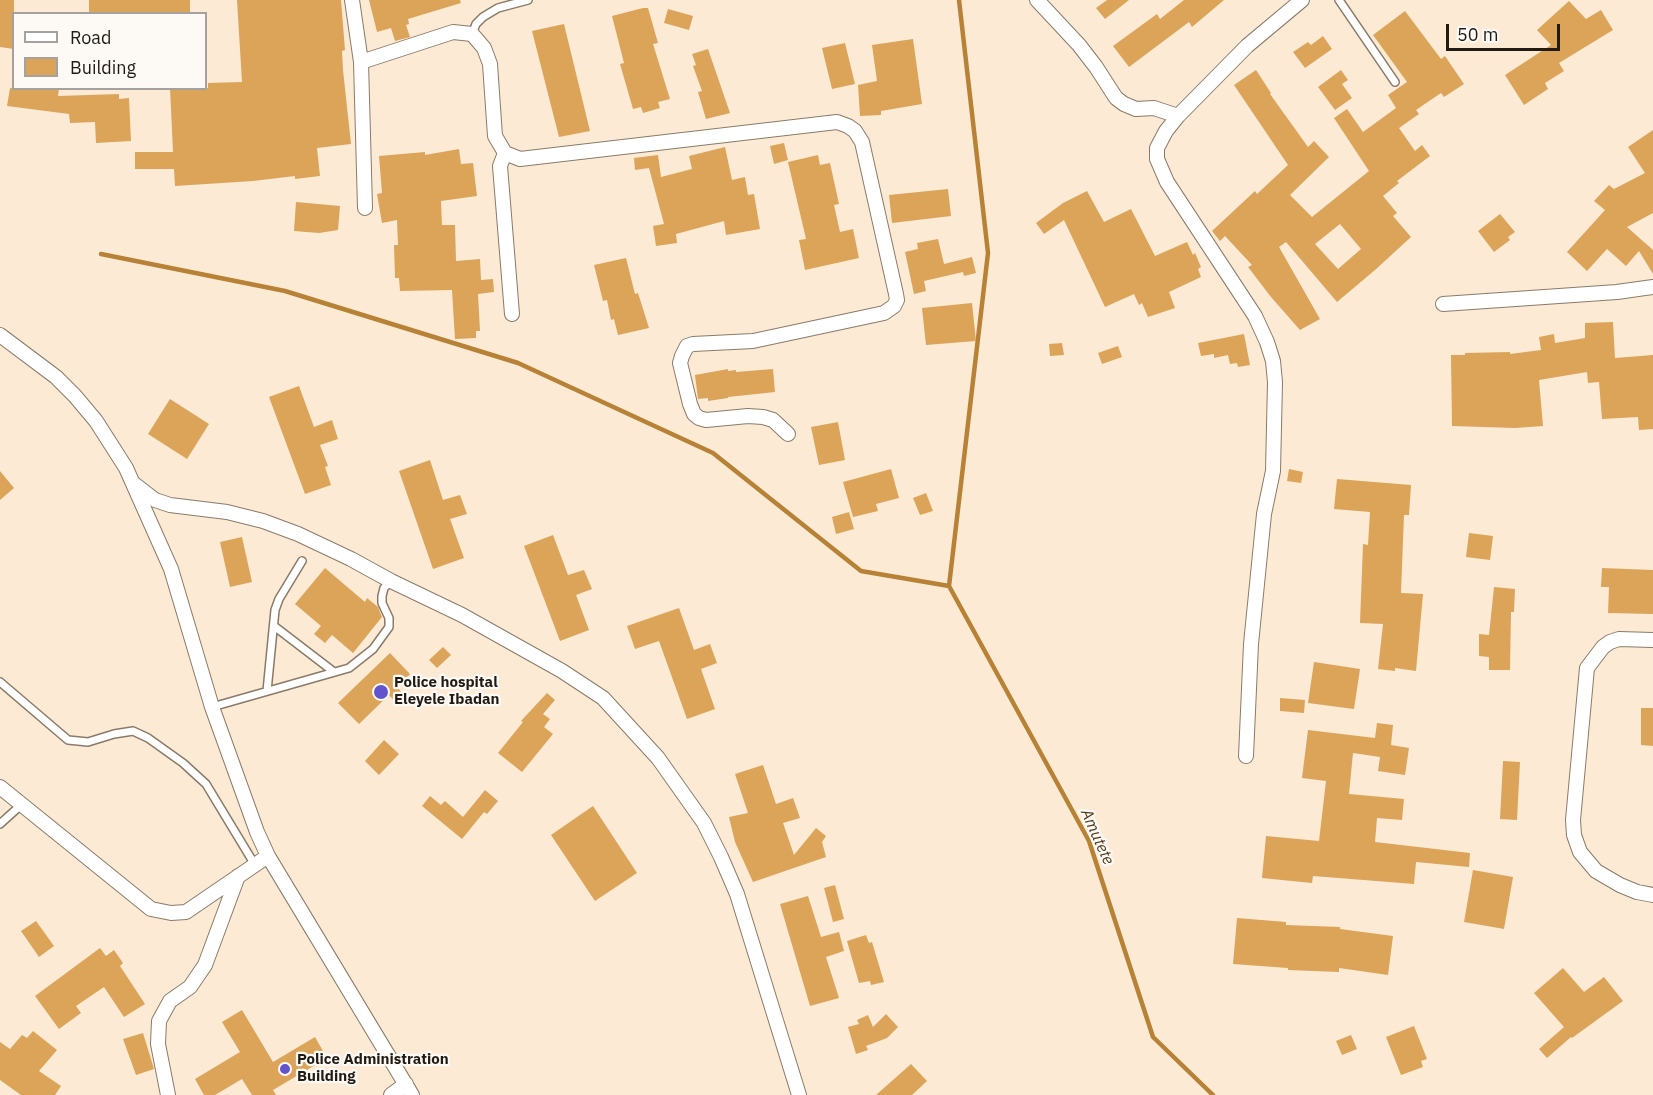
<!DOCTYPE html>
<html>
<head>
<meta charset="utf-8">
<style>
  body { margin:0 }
  #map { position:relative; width:1653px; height:1095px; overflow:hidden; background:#fcead5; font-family:"IBM Plex Sans",sans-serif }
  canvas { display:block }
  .legend { position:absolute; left:12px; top:12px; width:195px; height:78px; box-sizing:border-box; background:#fdfaf6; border:2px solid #a5a19c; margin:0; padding:8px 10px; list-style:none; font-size:18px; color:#211b14 }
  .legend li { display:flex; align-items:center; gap:12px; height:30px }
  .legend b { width:30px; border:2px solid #a5a19c }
  .scale { position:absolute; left:1446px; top:24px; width:114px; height:27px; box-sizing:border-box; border:3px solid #211b14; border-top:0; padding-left:8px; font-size:18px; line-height:21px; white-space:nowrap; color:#211b14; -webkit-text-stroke:4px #fdfaf6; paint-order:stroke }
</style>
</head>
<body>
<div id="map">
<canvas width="1653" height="1095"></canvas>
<ul class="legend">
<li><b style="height:8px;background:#fff"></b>Road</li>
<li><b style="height:16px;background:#dba459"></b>Building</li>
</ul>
<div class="scale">50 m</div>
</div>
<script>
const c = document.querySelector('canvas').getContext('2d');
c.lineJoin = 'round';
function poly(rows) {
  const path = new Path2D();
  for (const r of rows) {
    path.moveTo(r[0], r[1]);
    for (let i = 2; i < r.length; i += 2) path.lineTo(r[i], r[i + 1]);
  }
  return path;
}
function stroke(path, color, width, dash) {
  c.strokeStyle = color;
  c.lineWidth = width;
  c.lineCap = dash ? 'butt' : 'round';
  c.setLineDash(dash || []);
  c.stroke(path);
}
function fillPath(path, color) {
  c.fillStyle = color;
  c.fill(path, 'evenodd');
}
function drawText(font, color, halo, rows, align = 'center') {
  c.font = font + ' "IBM Plex Sans",sans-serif';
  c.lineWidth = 4.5;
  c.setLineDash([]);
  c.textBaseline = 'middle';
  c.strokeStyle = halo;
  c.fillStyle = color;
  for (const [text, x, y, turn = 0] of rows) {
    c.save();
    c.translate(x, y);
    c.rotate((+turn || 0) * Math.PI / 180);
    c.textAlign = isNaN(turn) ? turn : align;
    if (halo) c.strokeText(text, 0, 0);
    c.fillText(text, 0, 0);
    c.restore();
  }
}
const stream = poly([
  [101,254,285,291,518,363,713,453,861,571,949,586],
  [949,586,988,253,959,0],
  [949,586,1089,841,1153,1037,1213,1095]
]);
const building = poly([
  [0,0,14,0,14,49,0,47],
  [89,0,190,0,190,14,89,14],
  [237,0,341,0,345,50,342,51,343,70,351,144,317,148,320,176,295,179,295,176,253,181,175,186,174,169,135,169,135,152,173,152,170,88,208,88,208,83,242,82],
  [369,0,460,0,461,3,408,19,409,24,406,25,410,37,395,41,391,28,377,32],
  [1107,0,1129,0,1105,19,1096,8],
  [1184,0,1224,0,1192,27,1189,22,1129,67,1113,46,1157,14,1160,19],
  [1569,1,1586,19,1601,10,1613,30,1559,63,1564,71,1545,83,1548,89,1524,105,1505,75,1551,45,1537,30],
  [643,8,648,8,658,43,653,44,670,99,658,102,660,108,643,113,641,107,633,109,620,64,624,63,612,16],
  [668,9,693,16,689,30,664,23],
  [1405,11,1441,59,1445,56,1464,84,1444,97,1441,93,1416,110,1419,114,1399,128,1415,151,1422,145,1430,156,1397,181,1399,183,1383,196,1397,213,1393,216,1411,237,1375,270,1337,302,1286,242,1279,247,1320,319,1300,330,1271,297,1248,267,1252,265,1225,236,1220,241,1212,231,1255,191,1257,194,1288,165,1234,85,1256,70,1271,93,1270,94,1308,147,1314,141,1329,157,1290,195,1312,217,1369,171,1334,118,1347,109,1363,132,1396,108,1388,95,1407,82,1373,35],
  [1340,224,1361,249,1338,269,1315,244],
  [564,24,590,131,559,137,532,31],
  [1323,36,1332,49,1305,68,1293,52,1308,42,1311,45],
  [913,39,922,104,881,111,881,115,860,116,858,85,877,81,872,45],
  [845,43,855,84,832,89,822,48],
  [708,49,730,113,706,119,698,92,702,91,693,66,696,65,692,54],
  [1341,70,1348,80,1342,84,1352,98,1335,110,1318,87],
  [10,88,59,88,58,96,119,94,119,99,129,98,131,141,96,143,95,122,70,123,69,114,7,106],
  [1653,130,1653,213,1627,227,1653,250,1653,274,1639,251,1626,266,1607,249,1587,271,1567,252,1605,210,1594,201,1609,185,1614,189,1645,173,1628,147],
  [784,143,788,160,774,164,770,146],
  [725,147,732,180,745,177,748,195,754,194,760,229,726,235,724,221,676,234,677,243,656,246,653,226,664,224,649,168,635,170,634,158,658,155,661,177,692,169,689,156],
  [459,149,461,164,473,163,477,196,441,201,442,225,455,225,456,261,480,259,481,280,493,279,494,292,478,294,480,331,476,331,476,338,455,339,452,290,400,291,399,278,395,278,394,245,398,245,397,220,382,223,377,194,382,193,379,156,425,152,425,155],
  [818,155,820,165,830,163,839,204,834,205,840,232,853,229,859,258,805,270,799,240,806,239,788,162],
  [948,189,951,216,892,223,889,195],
  [1087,191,1104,222,1131,209,1155,256,1187,242,1193,255,1195,253,1201,267,1198,269,1201,277,1169,292,1175,308,1148,317,1142,303,1139,305,1134,294,1105,307,1064,220,1044,234,1036,223,1063,203],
  [296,202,340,206,338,230,319,233,294,231],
  [1500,214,1515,232,1508,237,1510,240,1494,252,1478,231],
  [938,239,944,264,972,257,976,273,964,276,963,272,924,281,926,291,914,294,905,252,918,249,917,243],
  [626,258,635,294,638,293,649,328,618,335,614,319,611,320,607,300,603,301,594,265],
  [972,303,976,341,926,345,922,308],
  [1613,322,1615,358,1653,355,1653,429,1639,430,1638,417,1602,419,1599,382,1588,383,1587,372,1539,380,1543,426,1515,428,1452,426,1451,355,1465,355,1465,353,1510,352,1510,354,1541,350,1539,337,1554,334,1555,343,1585,338,1585,323],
  [1244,334,1250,365,1238,367,1237,363,1230,364,1228,355,1214,358,1214,354,1201,356,1198,343],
  [1062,343,1064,355,1050,356,1049,344],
  [1118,346,1122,357,1102,364,1098,353],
  [728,369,728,371,736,370,736,372,773,369,775,392,728,397,728,398,708,401,708,398,698,399,695,375],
  [299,386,314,427,332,420,338,439,320,445,328,466,325,467,331,485,305,494,269,397],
  [170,399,209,424,187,459,148,434],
  [838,422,845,460,819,465,811,427],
  [430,460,443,500,460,495,467,514,450,519,464,558,433,569,399,471],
  [891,469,899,498,876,504,878,511,853,517,843,482],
  [1289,469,1303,472,1301,483,1287,481],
  [0,471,14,488,0,500],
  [1337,479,1411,485,1409,515,1404,515,1401,593,1423,594,1416,671,1395,668,1395,671,1378,669,1383,624,1360,623,1363,544,1368,545,1370,512,1334,509],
  [926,493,933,511,920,515,913,498],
  [849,512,854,529,836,534,832,517],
  [1469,533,1493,536,1490,560,1466,557],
  [553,535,568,575,584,570,592,589,576,595,589,630,560,641,524,546],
  [242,537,252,582,230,587,220,542],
  [325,568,365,602,367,598,378,607,382,617,353,653,332,635,325,643,314,634,321,626,295,604],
  [1602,568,1653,570,1653,614,1608,613,1609,587,1601,587],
  [1494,587,1515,589,1514,612,1511,612,1510,670,1489,670,1489,657,1479,656,1479,634,1489,635],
  [679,608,694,650,710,644,717,663,701,669,715,709,687,719,659,641,635,649,627,626],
  [443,647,451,655,437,668,429,660],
  [390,653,410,674,397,687,405,696,397,704,389,695,359,724,338,703],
  [1314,662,1360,669,1354,709,1308,703],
  [547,693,555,700,543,714,550,719,544,727,553,734,522,772,498,753,523,722,521,721],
  [1280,698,1305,700,1304,713,1280,711],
  [1641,708,1653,708,1653,746,1641,745],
  [1377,723,1393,725,1391,745,1409,748,1405,775,1378,771,1380,757,1353,753,1349,794,1404,799,1402,820,1377,818,1375,842,1470,853,1469,867,1416,862,1414,884,1313,876,1312,883,1262,878,1266,836,1319,841,1326,781,1302,778,1308,730,1375,738],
  [384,740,399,754,379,775,365,761],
  [1503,761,1520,762,1517,820,1500,819],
  [763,765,776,804,793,798,800,818,783,823,794,855,816,828,826,836,822,842,826,857,753,882,735,842,729,817,748,813,735,774],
  [485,790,498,801,487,814,484,812,462,839,422,806,430,796,441,805,445,801,463,817],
  [593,806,637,873,595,901,551,835],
  [1473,870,1513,877,1504,929,1464,922],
  [835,885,844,919,833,922,824,888],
  [808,896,821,937,839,932,844,951,826,957,839,998,810,1006,780,904],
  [1237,918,1286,922,1286,925,1340,927,1340,929,1393,936,1388,975,1339,968,1339,972,1288,970,1288,968,1233,964],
  [36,921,54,946,39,957,21,931],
  [866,935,869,943,872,942,884,982,871,985,870,981,859,983,847,941],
  [100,948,106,956,114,950,123,963,120,966,145,1004,124,1017,104,987,76,1006,81,1013,59,1029,35,996],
  [1563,968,1584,992,1604,977,1623,1001,1572,1038,1571,1037,1547,1058,1539,1049,1564,1027,1534,993],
  [242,1010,273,1062,315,1037,327,1058,273,1090,276,1095,252,1095,242,1079,215,1095,204,1095,195,1079,240,1052,222,1022],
  [886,1014,898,1027,887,1038,866,1046,868,1050,856,1054,848,1027,859,1024,857,1020,868,1015,873,1027],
  [1414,1026,1427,1059,1421,1061,1423,1067,1401,1075,1386,1037],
  [33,1031,57,1050,39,1071,61,1086,55,1095,21,1095,0,1080,0,1042,10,1049,22,1035,27,1038],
  [143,1033,154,1069,136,1075,123,1039],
  [1351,1035,1357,1049,1342,1055,1336,1041],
  [911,1064,927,1081,912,1095,876,1095]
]);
const service = poly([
  [1339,0,1395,82],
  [472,34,476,24,483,17,498,8,528,0],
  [274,626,334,672],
  [0,682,68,740,88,742,114,734,133,731,148,738,183,763,206,784,255,865],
  [267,691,275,610,279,599,302,561],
  [212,707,349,668,373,649,389,627,389,618,382,603,382,596,384,588,391,581],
  [0,824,21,805]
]);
const minor = poly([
  [352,0,361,62,365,208],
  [1037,0,1079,45,1096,67,1116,98,1124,104,1136,109,1154,108,1178,116],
  [361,62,453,32,472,34,484,48,490,64,495,136,505,153,520,159,837,122,848,126,855,131,862,142,896,294,897,300,894,306,884,313,753,341,693,344,687,346,682,356,680,363,690,404,694,414,699,418,706,420,748,416,763,417,773,420,788,434],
  [505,153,500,166,512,314],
  [1443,304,1617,292,1653,287],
  [0,335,56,377,75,396,96,421,126,468,171,569,212,707,257,832,268,856,412,1095],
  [133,483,155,500,170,505,227,512,263,521,298,534,351,559,391,581,462,615,562,671,603,698,658,758,704,823,721,857,737,894,799,1095],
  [1653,640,1619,639,1610,642,1603,647,1587,668,1573,820,1574,835,1580,852,1596,871,1620,885,1637,892,1653,895],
  [1246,756,1251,644,1264,514,1273,471,1275,382,1273,361,1267,342,1255,316,1167,182,1157,159,1157,148,1166,131,1178,116,1247,46,1302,0],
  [0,787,151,909,171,913,186,912,268,856],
  [168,1095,158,1044,159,1021,170,1001,190,987,205,965,238,876],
  [391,1095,406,1084]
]);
const markers = [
  [381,692,8,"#6154cc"],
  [285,1069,6,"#6154cc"]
];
const poiNames = [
  ["Police hospital",394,683],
  ["Eleyele Ibadan",394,700],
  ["Police Administration",297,1060],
  ["Building",297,1077]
];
const waterNames = [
  ["Amutete",1097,837,66]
];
stroke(stream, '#b88236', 4.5);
fillPath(building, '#dba459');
stroke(service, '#8a7b68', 10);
stroke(minor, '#8a7b68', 16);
stroke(service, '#fff', 7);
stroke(minor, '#fff', 14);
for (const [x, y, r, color] of markers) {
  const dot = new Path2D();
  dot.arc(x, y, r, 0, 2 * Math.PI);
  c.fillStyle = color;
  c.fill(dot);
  stroke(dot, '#fdfaf6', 2);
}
drawText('bold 15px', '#211b14', '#fdfaf6', poiNames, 'left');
drawText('italic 16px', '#503919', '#fdfaf6', waterNames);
</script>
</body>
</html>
